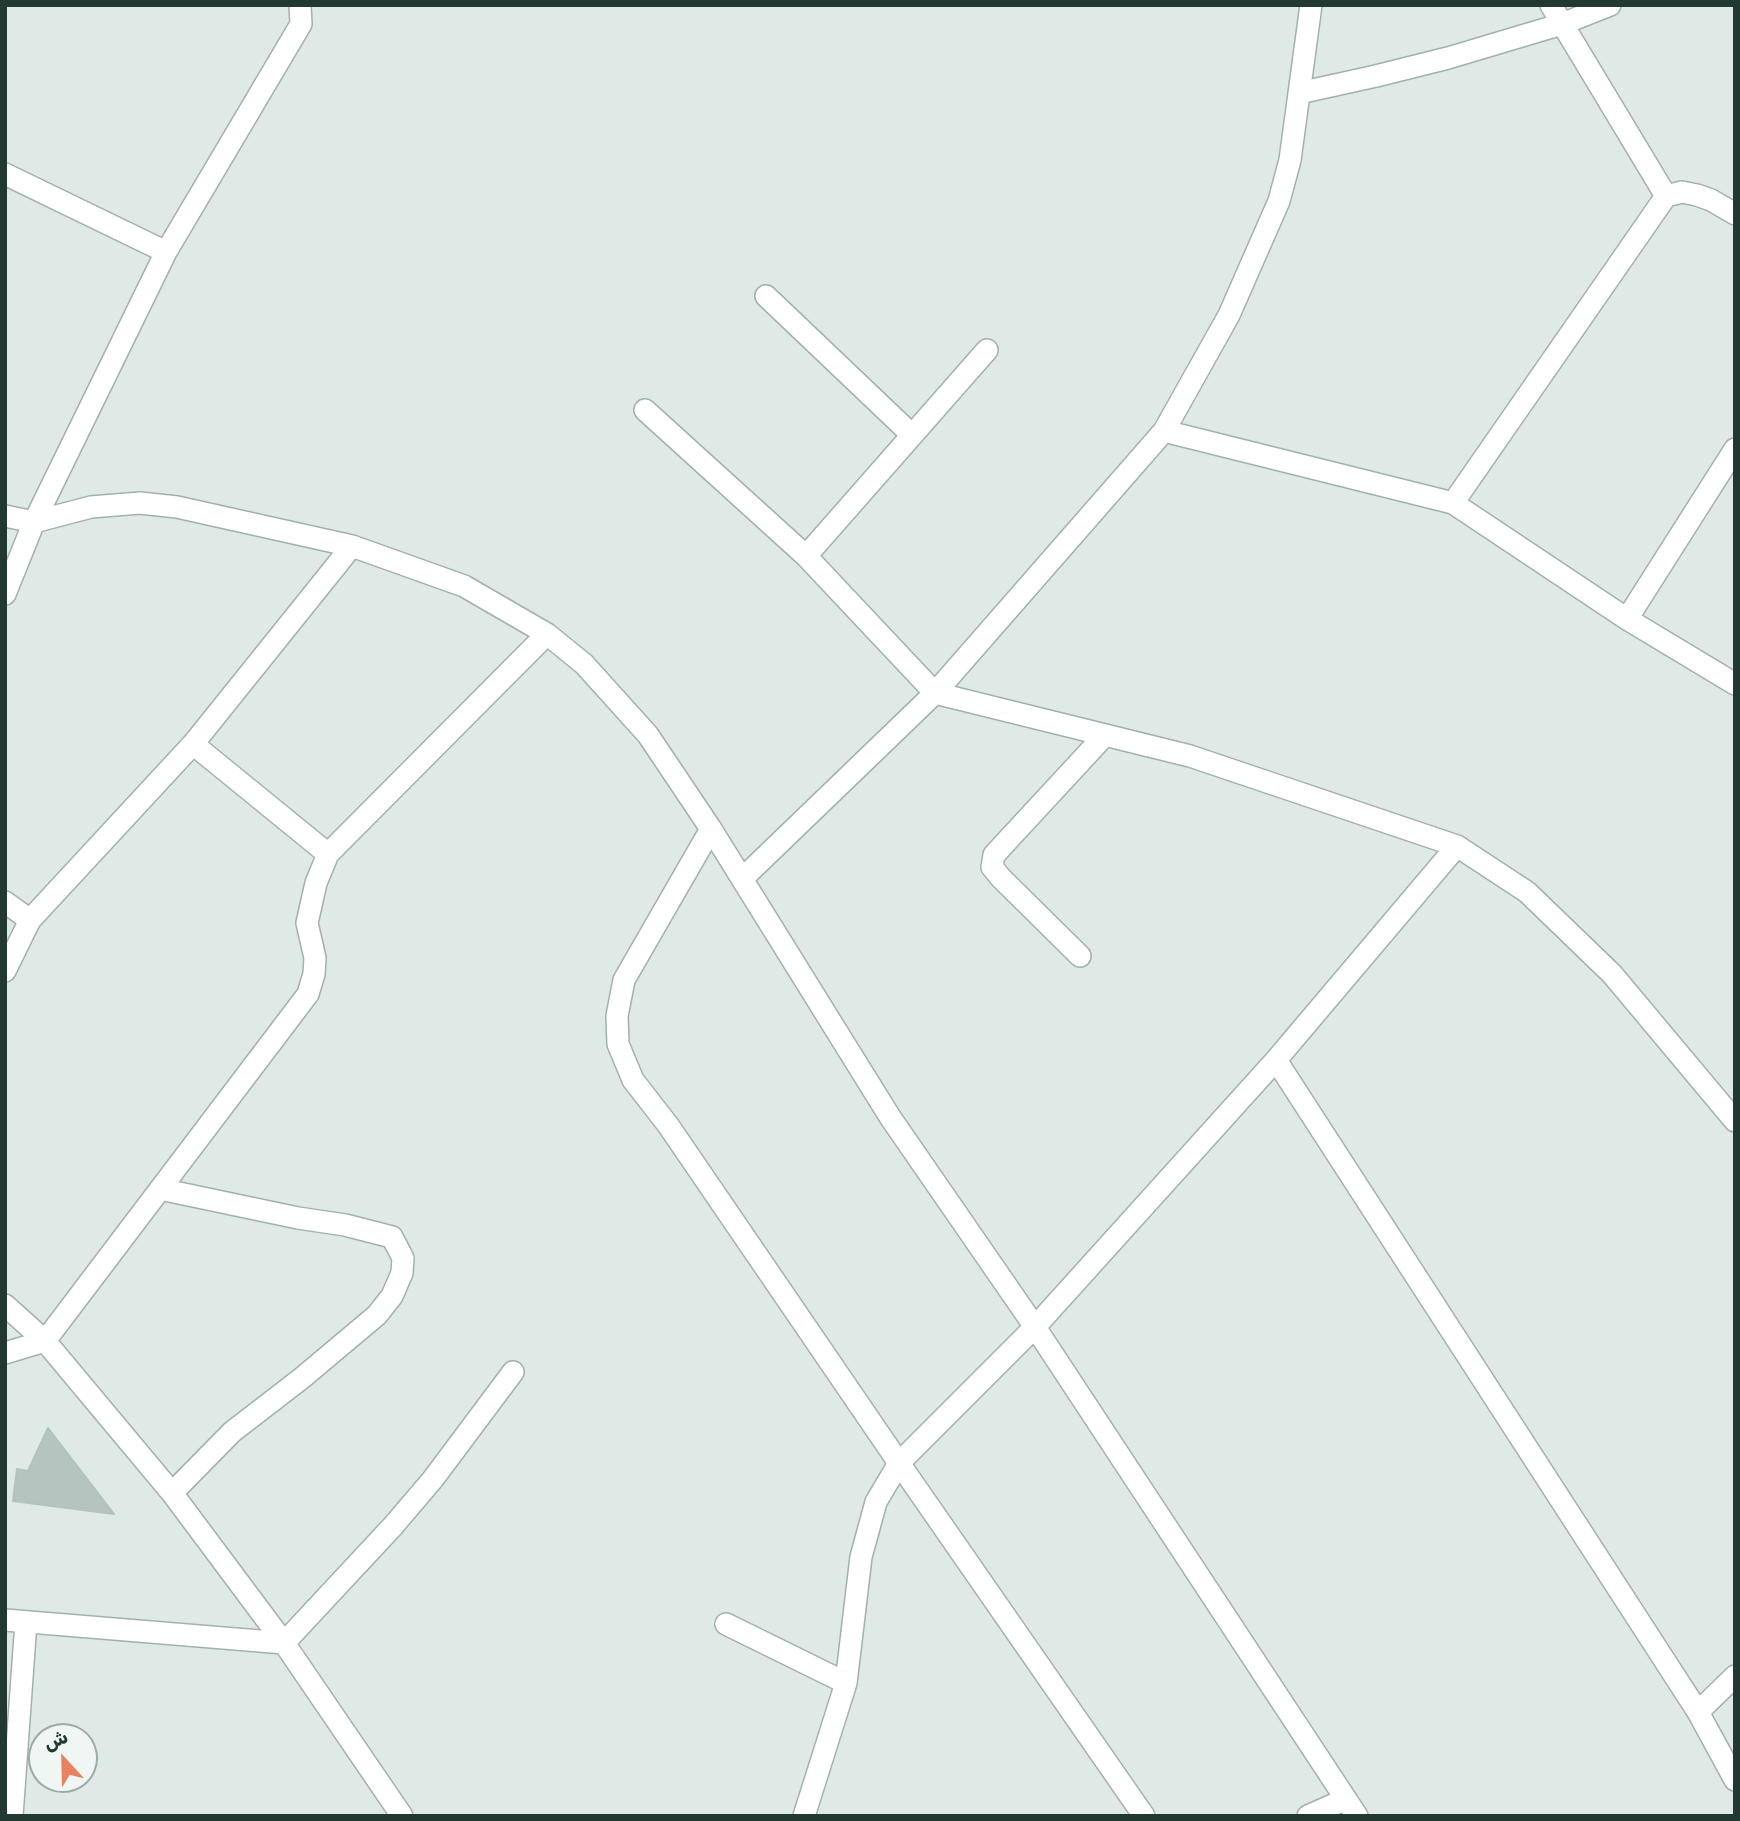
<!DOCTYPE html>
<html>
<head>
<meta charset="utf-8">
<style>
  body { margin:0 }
  #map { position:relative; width:1740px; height:1821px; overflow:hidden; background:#dfe9e5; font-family:Rubik,"Noto Sans Arabic",sans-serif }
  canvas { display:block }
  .frame { position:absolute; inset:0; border:7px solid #223832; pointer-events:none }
  .north { position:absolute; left:28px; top:1723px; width:70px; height:70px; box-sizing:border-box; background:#f0f6f3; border:2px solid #9eaaa6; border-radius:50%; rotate:338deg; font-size:19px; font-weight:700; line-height:28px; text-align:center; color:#223832 }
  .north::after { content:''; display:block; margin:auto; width:24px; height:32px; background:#e78160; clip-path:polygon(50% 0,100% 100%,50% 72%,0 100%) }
</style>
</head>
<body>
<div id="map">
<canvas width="1740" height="1821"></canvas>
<div class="frame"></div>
<div class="north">ش</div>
</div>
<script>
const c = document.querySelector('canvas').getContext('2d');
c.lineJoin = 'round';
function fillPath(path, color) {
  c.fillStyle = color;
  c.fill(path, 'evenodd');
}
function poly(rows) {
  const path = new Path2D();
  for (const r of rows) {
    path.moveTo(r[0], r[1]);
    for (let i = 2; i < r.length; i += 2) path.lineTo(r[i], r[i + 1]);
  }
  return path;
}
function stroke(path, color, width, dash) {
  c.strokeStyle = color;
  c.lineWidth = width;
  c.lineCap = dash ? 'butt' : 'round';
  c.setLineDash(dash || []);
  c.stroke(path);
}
const building = poly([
  [48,1428,114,1514,13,1501,17,1469,28,1471,48,1428]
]);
const minor = poly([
  [1551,5,1666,196],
  [1299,93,1376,76,1448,58,1562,24,1610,5],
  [5,174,166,252],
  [766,296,912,435],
  [645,410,806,556,935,693,1190,756,1457,846,1527,892,1612,974,1735,1121],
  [1164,431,1453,503,1627,619,1735,684],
  [1453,503,1666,196,1682,192,1697,195,1711,200,1735,214],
  [5,516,34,522,91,507,140,503,177,507,352,546,464,586,547,634,584,664,648,735,711,829,890,1117,1035,1327,1357,1816],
  [806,556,987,350],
  [5,594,34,522,166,252,301,24,300,5],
  [1627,619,1735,449],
  [193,744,328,854],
  [711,829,624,980,617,1016,618,1044,633,1080,668,1125,899,1463,1144,1816],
  [742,879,935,693,1164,431,1229,315,1279,201,1290,160,1311,5],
  [5,902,30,920],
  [1080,956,1001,878,992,867,994,855,1105,735],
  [5,971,30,920,193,744,352,546],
  [1276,1060,1698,1712,1735,1780],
  [160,1189,298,1218,345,1225,392,1237,403,1258,402,1273,392,1296,377,1315,302,1378,232,1432,172,1493],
  [5,1305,45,1341,172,1493,284,1643,402,1816],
  [5,1353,45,1341,308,994,314,974,315,958,307,923,316,883,328,854,547,634],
  [5,1620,284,1643,393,1526,433,1479,513,1372],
  [726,1624,846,1683],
  [1698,1712,1735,1676],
  [12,1816,26,1622],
  [804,1816,846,1683,861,1557,876,1502,899,1463,1035,1327,1276,1060,1457,846],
  [1308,1816,1346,1799]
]);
fillPath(building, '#b5c4be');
stroke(building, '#b3c2bc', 2);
stroke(minor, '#a3b0ac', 24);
stroke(minor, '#fff', 21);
</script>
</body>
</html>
